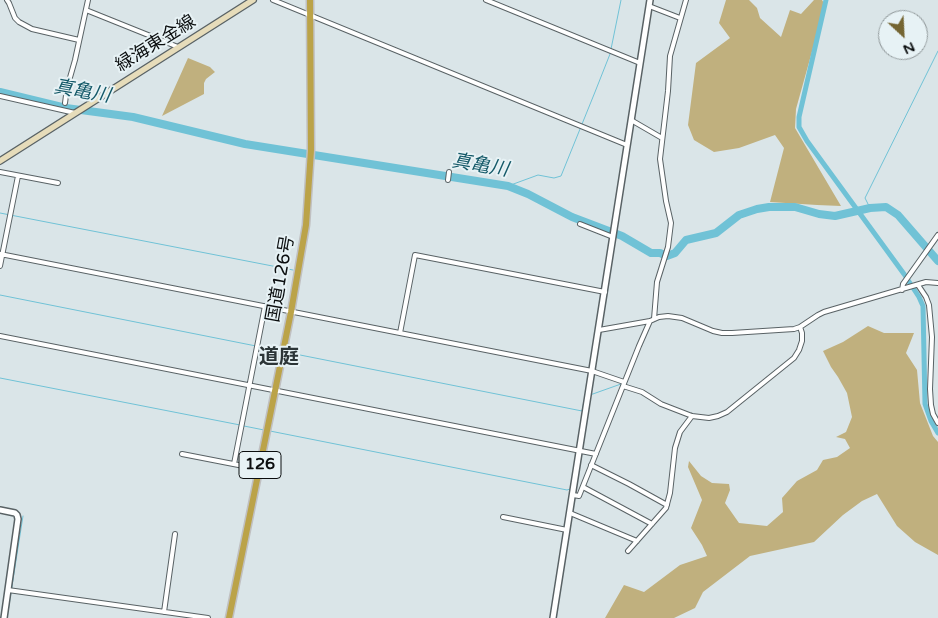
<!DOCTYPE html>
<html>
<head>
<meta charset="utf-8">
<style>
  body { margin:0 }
  #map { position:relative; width:938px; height:618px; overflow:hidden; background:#dae5e8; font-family:"Varela Round",sans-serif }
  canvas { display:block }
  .north { position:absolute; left:878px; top:10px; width:50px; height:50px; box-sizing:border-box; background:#e7f2f5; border:1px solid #8f9799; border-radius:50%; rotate:155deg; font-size:14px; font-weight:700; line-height:20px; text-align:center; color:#0b0e0f }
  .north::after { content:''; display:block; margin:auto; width:18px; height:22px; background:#746532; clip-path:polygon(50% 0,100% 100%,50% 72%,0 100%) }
</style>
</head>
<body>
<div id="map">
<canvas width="938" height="618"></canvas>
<div class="north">N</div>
</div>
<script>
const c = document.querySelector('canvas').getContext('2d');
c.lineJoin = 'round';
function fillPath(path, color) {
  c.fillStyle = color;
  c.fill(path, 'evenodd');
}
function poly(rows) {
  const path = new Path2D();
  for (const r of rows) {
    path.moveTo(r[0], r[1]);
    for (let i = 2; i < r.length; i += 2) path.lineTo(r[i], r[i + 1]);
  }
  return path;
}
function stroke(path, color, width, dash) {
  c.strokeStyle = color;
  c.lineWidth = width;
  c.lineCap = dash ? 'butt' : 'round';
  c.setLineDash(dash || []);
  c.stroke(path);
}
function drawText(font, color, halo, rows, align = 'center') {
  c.font = font + ' "Varela Round","Noto Sans JP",sans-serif';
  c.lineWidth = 4;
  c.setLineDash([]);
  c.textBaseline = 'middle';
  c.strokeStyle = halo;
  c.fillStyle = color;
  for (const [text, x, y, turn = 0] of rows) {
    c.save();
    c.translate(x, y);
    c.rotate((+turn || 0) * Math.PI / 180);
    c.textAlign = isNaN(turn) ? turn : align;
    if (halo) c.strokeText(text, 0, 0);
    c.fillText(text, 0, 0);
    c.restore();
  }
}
const green = poly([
  [726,0,749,0,757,8,760,18,781,37,790,10,801,14,814,0,822,0,825,5,796,109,795,128,841,206,817,205,770,202,784,148,775,135,739,148,714,152,694,140,688,125,696,63,730,38,719,23],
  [188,58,210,67,215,72,206,79,204,83,204,94,162,116],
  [868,326,884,333,914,333,906,353,917,370,920,403,933,436,938,442,938,555,915,542,897,526,877,494,862,501,843,515,814,542,750,556,703,592,695,608,674,618,605,618,624,585,644,592,680,565,707,556,702,545,691,528,702,500,688,467,689,461,701,476,712,483,729,484,730,490,725,503,739,523,767,526,783,512,782,498,797,481,817,470,823,460,837,457,850,448,845,439,836,437,846,432,852,417,847,393,838,377,831,367,823,351,843,342]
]);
const stream = poly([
  [508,186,538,175,554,178,561,176,595,92,610,54,621,0],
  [870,208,865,198,938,51],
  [0,213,293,270],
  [0,295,281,351],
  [285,352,582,411,585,397,586,396],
  [0,378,240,425],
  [590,395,621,384],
  [244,426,264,430],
  [270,431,567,490,570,489],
  [7,618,23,516]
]);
const canal = poly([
  [826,0,799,117,799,127,807,141,904,274,919,297,923,306,925,404,931,421,938,433]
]);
const river = poly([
  [0,92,66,108,133,117,245,144,508,186,528,194,572,217,622,236,651,253,660,253,667,256,675,253,686,240,716,233,739,215,757,209,769,207,795,207,819,214,835,216,870,208,886,207,898,215,938,261]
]);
const minor = poly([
  [7,0,9,3,15,18,19,22,32,29,79,40],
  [273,0,627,145],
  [486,0,640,63],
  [649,6,680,18],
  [86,10,178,47],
  [0,96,75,113],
  [65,103,67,88,75,60,88,0],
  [631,120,662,138],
  [0,172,58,183],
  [448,180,449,172],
  [580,224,613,237],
  [0,254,592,371,624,382],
  [0,266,18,176],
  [918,285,926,297,929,305,932,337,930,389,931,405,933,414,938,423],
  [902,290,903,284,938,235],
  [654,319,657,282,668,247,671,223,666,201,660,159,668,91,670,56,686,0],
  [599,330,650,321,659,317,668,316,682,318,713,331,722,333,732,333,794,329,800,327,818,315,824,312,926,282,938,283],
  [400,333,415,255,605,292],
  [0,336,596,454],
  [623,386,642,392,661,404,692,416,709,418,718,416,727,412,794,358,799,350,802,341,802,333,800,327],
  [182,454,259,469],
  [234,464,265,306],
  [591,465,629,484,667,505],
  [583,487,652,524],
  [573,495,579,496,639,346,650,321],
  [570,513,637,541],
  [503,517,567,530],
  [628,551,666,508,670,493,675,448,680,432,692,416],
  [8,590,208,618],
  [164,612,175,534]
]);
const tertiary = poly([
  [0,510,15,513,17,515,18,519,4,618],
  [553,618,650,0]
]);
const secondary = poly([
  [0,161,253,0]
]);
const trunk = poly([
  [229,618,291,312,306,225,311,150,310,0]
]);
const shields = [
  [260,465,42]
];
const shieldNames = [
  ["126",260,465]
];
const streetNames = [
  ["緑海東金線",156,44,-32],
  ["国道126号",281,279,-80]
];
const waterNames = [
  ["真亀川",82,92,10],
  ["真亀川",480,166,10]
];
const quarterNames = [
  ["道庭",279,358]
];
fillPath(green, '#c0b07e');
stroke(stream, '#70c2d6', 1);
stroke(canal, '#70c2d6', 5);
stroke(river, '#70c2d6', 8);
stroke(minor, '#596265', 6);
stroke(tertiary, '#596265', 8);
stroke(secondary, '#596265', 8);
stroke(trunk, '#c0c0c1', 9);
stroke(minor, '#fff', 4);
stroke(tertiary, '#fff', 5);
stroke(secondary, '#e6dcba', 5.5);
stroke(trunk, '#bba348', 6);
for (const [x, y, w] of shields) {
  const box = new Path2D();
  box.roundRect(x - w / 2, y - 13.5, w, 27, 4);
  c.fillStyle = '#e7f2f5';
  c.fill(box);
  stroke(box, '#0b0e0f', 1);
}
drawText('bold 16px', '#0b0e0f', null, shieldNames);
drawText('18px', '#0b0e0f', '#e7f2f5', streetNames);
drawText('italic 19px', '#145968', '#e7f2f5', waterNames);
drawText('bold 20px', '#2c3537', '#e7f2f5', quarterNames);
</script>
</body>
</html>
